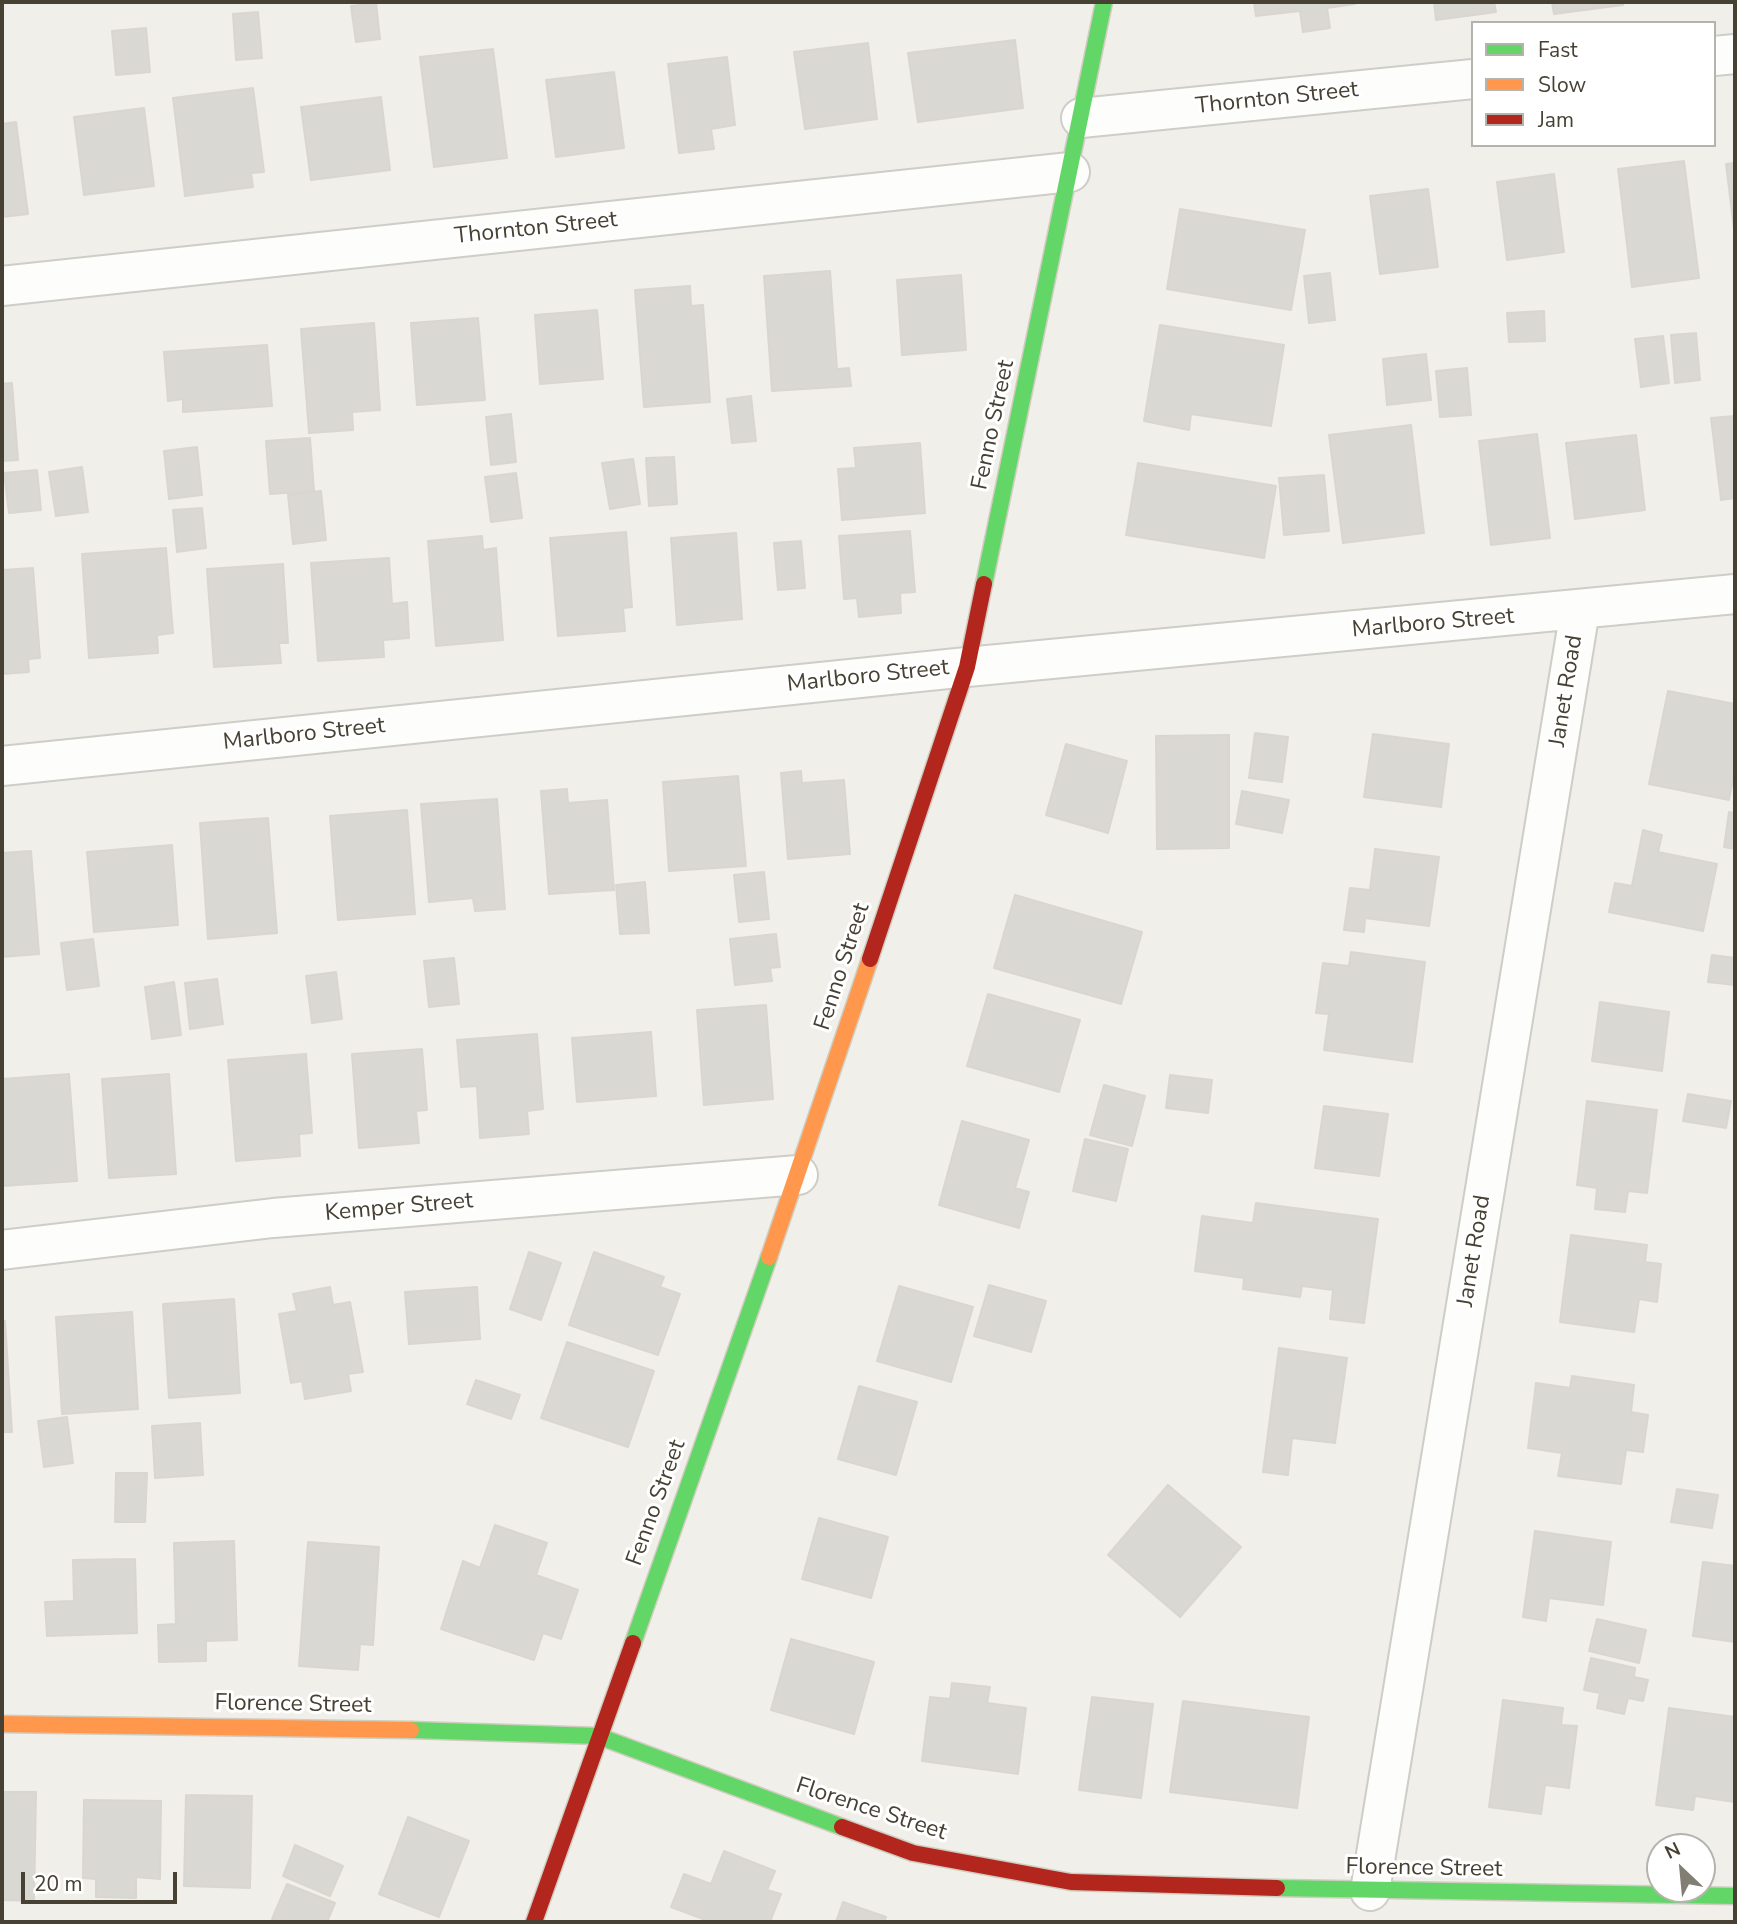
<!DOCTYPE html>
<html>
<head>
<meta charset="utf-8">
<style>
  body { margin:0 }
  #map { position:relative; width:1737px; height:1924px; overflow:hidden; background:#f0efea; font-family:"Nunito Sans",sans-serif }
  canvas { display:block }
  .frame { position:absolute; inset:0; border:4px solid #474134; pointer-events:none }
  .legend { position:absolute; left:1471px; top:21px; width:245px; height:126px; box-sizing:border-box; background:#fff; border:2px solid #b5b3ae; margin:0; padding:9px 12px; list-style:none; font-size:21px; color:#474134 }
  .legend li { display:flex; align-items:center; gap:14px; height:35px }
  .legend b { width:35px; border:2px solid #b5b3ae }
  .north { position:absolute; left:1646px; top:1833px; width:70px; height:70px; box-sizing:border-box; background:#fff; border:2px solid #b5b3ae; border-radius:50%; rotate:334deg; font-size:19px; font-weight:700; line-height:28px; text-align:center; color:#474134 }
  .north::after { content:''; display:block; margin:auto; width:24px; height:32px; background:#827e74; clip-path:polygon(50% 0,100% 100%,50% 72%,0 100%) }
  .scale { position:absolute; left:21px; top:1872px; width:156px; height:32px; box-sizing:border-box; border:4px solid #474134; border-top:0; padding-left:9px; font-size:21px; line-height:24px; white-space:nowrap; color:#474134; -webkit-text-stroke:5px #fff; paint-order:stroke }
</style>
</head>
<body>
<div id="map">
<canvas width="1737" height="1924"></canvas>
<div class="frame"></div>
<ul class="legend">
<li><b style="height:9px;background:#63d668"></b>Fast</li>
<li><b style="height:9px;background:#ff974d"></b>Slow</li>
<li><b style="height:9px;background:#b3261e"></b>Jam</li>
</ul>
<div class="north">N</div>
<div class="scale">20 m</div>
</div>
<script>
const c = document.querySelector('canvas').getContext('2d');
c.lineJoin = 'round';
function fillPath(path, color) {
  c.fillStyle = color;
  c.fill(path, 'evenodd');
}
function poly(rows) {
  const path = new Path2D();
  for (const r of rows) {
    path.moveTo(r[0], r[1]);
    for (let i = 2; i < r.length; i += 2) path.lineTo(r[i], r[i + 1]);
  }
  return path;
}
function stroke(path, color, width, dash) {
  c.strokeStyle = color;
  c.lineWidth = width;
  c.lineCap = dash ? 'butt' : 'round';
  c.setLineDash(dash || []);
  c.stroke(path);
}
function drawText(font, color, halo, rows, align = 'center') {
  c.font = font + ' "Nunito Sans",sans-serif';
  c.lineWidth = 6;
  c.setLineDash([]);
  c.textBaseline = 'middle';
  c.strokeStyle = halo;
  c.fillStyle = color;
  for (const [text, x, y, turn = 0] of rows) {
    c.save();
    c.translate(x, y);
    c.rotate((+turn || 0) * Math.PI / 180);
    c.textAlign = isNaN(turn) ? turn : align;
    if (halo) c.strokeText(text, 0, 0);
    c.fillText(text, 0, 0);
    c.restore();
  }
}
const building = poly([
  [1254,2,1355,2,1355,4,1327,8,1330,28,1303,32,1300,11,1256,16,1254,2],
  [1434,2,1494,2,1496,12,1436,20,1434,2],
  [1552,2,1623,2,1623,5,1554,14,1552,2],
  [376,3,380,39,356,42,351,6,376,3],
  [258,12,262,58,236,60,233,14,258,12],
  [146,28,150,72,116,75,112,31,146,28],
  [1015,40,1023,108,918,122,908,53,1015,40],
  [868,43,877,119,805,129,794,52,868,43],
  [493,49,507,158,434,167,420,57,493,49],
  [727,57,735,125,711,129,714,149,679,153,668,64,727,57],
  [614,72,624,148,556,157,546,80,614,72],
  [253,88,264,172,251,173,253,187,185,196,173,98,253,88],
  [381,97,390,170,311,180,301,107,381,97],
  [144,108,154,186,84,195,74,117,144,108],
  [16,122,28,214,2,217,2,124,16,122],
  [1684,161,1699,278,1632,287,1618,169,1684,161],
  [1735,163,1735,238,1726,164,1735,163],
  [1554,174,1564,252,1507,260,1497,182,1554,174],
  [1428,189,1438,267,1380,274,1370,196,1428,189],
  [1180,209,1305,230,1291,310,1167,289,1180,209],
  [830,271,837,369,849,368,851,386,772,391,764,276,830,271],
  [1330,273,1335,320,1309,323,1304,276,1330,273],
  [961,275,966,350,902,355,897,280,961,275],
  [690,286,691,306,703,305,710,402,644,407,635,290,690,286],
  [597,310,603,379,540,384,535,315,597,310],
  [1544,311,1545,341,1509,342,1507,313,1544,311],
  [478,318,485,400,417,405,411,323,478,318],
  [374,323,380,410,352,412,353,430,309,433,301,329,374,323],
  [1160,325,1284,345,1271,426,1191,414,1189,430,1144,421,1160,325],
  [1696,333,1700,380,1675,383,1671,335,1696,333],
  [1663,336,1669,383,1641,387,1635,339,1663,336],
  [267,345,272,406,183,412,183,399,168,401,164,352,267,345],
  [1426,354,1431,400,1387,405,1383,359,1426,354],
  [1467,368,1471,415,1440,417,1436,371,1467,368],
  [12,383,18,460,2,461,2,384,12,383],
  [751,396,756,441,732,443,727,399,751,396],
  [511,414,516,462,491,465,486,417,511,414],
  [1735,416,1735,498,1721,500,1711,418,1735,416],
  [1411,425,1424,533,1343,543,1329,435,1411,425],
  [1537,434,1550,538,1491,545,1479,441,1537,434],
  [1636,435,1645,510,1575,519,1566,443,1636,435],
  [310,438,314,491,270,494,266,441,310,438],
  [920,443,925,513,842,520,838,469,856,468,854,448,920,443],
  [197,447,202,495,169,499,164,451,197,447],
  [674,457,677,504,649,506,646,458,674,457],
  [633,459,640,504,610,509,602,463,633,459],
  [1138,463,1276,486,1264,558,1126,535,1138,463],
  [82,467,88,512,56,516,49,472,82,467],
  [37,470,41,510,9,513,4,473,37,470],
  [516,473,522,518,491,522,485,477,516,473],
  [1324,475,1329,531,1284,535,1279,478,1324,475],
  [321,491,326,540,293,544,288,495,321,491],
  [202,508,206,548,177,552,173,510,202,508],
  [910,531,915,592,900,593,901,613,859,617,857,598,844,599,839,536,910,531],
  [626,532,632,607,623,608,625,631,558,636,550,538,626,532],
  [736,533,742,619,677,625,671,538,736,533],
  [482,536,483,550,496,548,503,640,436,646,428,541,482,536],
  [801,541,805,588,778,590,774,543,801,541],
  [166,548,173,633,157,635,158,653,89,658,82,554,166,548],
  [389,558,392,604,407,602,409,638,383,640,384,657,318,661,311,563,389,558],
  [283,564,288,643,279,643,281,663,214,667,207,569,283,564],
  [33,568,40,658,28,659,29,672,2,674,2,570,33,568],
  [1668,691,1735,704,1735,769,1729,800,1649,784,1668,691],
  [1255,733,1288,737,1282,782,1249,778,1255,733],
  [1373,734,1449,744,1441,807,1364,797,1373,734],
  [1229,735,1229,848,1157,849,1156,736,1229,735],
  [1066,744,1127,761,1108,833,1046,815,1066,744],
  [801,771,802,783,844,780,850,854,788,859,781,773,801,771],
  [738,776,746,866,669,871,663,782,738,776],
  [567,789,568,803,607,800,614,890,549,894,541,791,567,789],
  [1242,791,1289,800,1282,833,1236,824,1242,791],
  [497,799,505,909,475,911,473,898,429,902,421,804,497,799],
  [407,810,415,914,338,920,330,816,407,810],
  [1729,812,1735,813,1735,849,1724,847,1729,812],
  [268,818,277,933,208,939,200,823,268,818],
  [1643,830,1662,835,1658,852,1717,864,1703,931,1609,912,1615,883,1632,886,1643,830],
  [172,845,178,925,94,932,87,852,172,845],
  [1375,849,1439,857,1429,926,1365,918,1364,932,1344,930,1350,888,1370,890,1375,849],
  [31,851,39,954,2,957,2,853,31,851],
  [764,872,769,919,739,922,734,875,764,872],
  [645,882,649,933,620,934,616,885,645,882],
  [1015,895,1142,932,1121,1004,994,968,1015,895],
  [776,934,780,967,770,968,772,981,735,985,730,939,776,934],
  [93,939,99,986,67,990,61,943,93,939],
  [1351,952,1425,962,1412,1062,1324,1050,1329,1014,1316,1013,1323,963,1349,966,1351,952],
  [1712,955,1735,958,1735,985,1708,982,1712,955],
  [454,958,459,1004,429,1007,424,961,454,958],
  [336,972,342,1019,312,1023,306,976,336,972],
  [217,979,223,1024,190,1029,185,983,217,979],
  [174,982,181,1035,152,1039,145,987,174,982],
  [988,994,1080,1020,1059,1092,967,1066,988,994],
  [1600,1002,1669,1012,1662,1071,1592,1061,1600,1002],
  [766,1005,773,1099,704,1105,697,1010,766,1005],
  [651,1032,656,1096,577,1102,572,1038,651,1032],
  [537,1034,543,1109,527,1111,529,1134,480,1138,477,1086,461,1087,457,1040,537,1034],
  [422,1049,427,1110,416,1111,419,1143,359,1148,352,1054,422,1049],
  [306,1054,312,1133,299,1134,300,1156,236,1161,228,1060,306,1054],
  [69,1074,77,1181,2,1186,2,1079,69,1074],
  [169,1074,176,1174,109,1178,102,1079,169,1074],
  [1170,1075,1212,1080,1208,1113,1166,1108,1170,1075],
  [1104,1085,1145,1096,1132,1146,1090,1135,1104,1085],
  [1688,1094,1731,1101,1726,1128,1683,1121,1688,1094],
  [1587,1101,1657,1110,1647,1193,1628,1191,1625,1212,1595,1209,1597,1188,1577,1185,1587,1101],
  [1324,1106,1388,1114,1379,1176,1315,1168,1324,1106],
  [962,1121,1029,1140,1015,1188,1029,1192,1019,1228,939,1205,962,1121],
  [1085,1139,1128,1149,1116,1201,1073,1191,1085,1139],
  [1256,1203,1378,1219,1364,1323,1330,1319,1333,1290,1302,1286,1300,1297,1243,1289,1244,1278,1195,1271,1202,1216,1253,1223,1256,1203],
  [1571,1235,1647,1245,1645,1262,1661,1264,1657,1302,1639,1299,1634,1332,1560,1322,1571,1235],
  [529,1252,561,1263,541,1320,510,1309,529,1252],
  [594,1252,664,1277,660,1287,680,1294,658,1355,569,1325,594,1252],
  [989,1285,1046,1301,1031,1352,974,1336,989,1285],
  [899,1286,973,1307,951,1382,877,1361,899,1286],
  [330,1287,333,1305,350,1302,363,1372,348,1374,351,1391,305,1399,302,1381,291,1383,279,1314,297,1311,293,1294,330,1287],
  [477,1287,480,1339,409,1344,405,1292,477,1287],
  [234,1299,240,1393,169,1398,163,1304,234,1299],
  [132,1312,138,1409,62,1414,56,1317,132,1312],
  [2,1321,5,1321,12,1432,2,1432,2,1321],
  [567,1342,654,1371,628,1447,541,1418,567,1342],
  [1279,1348,1347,1358,1335,1443,1292,1438,1288,1475,1263,1472,1279,1348],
  [1572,1376,1634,1385,1631,1412,1648,1415,1643,1452,1626,1450,1621,1484,1558,1476,1562,1453,1528,1448,1536,1383,1570,1388,1572,1376],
  [476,1380,520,1395,511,1419,467,1404,476,1380],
  [859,1386,917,1402,896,1475,838,1459,859,1386],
  [67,1417,73,1463,44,1467,38,1421,67,1417],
  [200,1423,203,1475,155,1478,152,1426,200,1423],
  [116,1473,147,1473,145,1522,115,1522,116,1473],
  [1168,1485,1241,1547,1180,1617,1108,1555,1168,1485],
  [1677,1489,1718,1495,1712,1528,1671,1522,1677,1489],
  [819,1518,888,1537,871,1598,802,1579,819,1518],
  [495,1525,547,1543,536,1575,578,1590,561,1639,543,1633,534,1660,441,1629,463,1561,480,1568,495,1525],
  [1535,1531,1611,1542,1603,1605,1549,1598,1546,1621,1523,1617,1535,1531],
  [234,1541,237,1640,206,1641,206,1661,159,1662,158,1625,176,1624,174,1543,234,1541],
  [308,1542,379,1547,373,1645,360,1644,358,1670,299,1666,308,1542],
  [135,1559,137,1633,47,1636,45,1602,74,1601,73,1560,135,1559],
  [1703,1562,1735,1566,1735,1642,1693,1636,1703,1562],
  [1597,1619,1646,1630,1639,1663,1589,1651,1597,1619],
  [791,1639,874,1662,854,1734,771,1710,791,1639],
  [1591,1658,1635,1668,1634,1677,1648,1680,1643,1701,1628,1698,1624,1714,1597,1708,1600,1693,1584,1690,1591,1658],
  [952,1683,990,1687,987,1703,1026,1708,1018,1774,922,1761,930,1697,950,1699,952,1683],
  [1092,1697,1153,1704,1141,1798,1079,1790,1092,1697],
  [1503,1700,1563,1708,1561,1725,1577,1726,1569,1788,1545,1785,1541,1814,1489,1807,1503,1700],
  [1183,1701,1309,1717,1297,1808,1170,1792,1183,1701],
  [1669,1708,1735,1717,1734,1802,1695,1796,1693,1810,1656,1805,1669,1708],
  [2,1792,36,1792,34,1901,2,1900,2,1792],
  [186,1795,252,1796,250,1888,184,1886,186,1795],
  [84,1800,161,1801,160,1879,136,1877,136,1898,96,1897,96,1879,83,1878,84,1800],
  [408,1817,469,1841,439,1917,379,1894,408,1817],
  [295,1845,343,1866,330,1896,283,1876,295,1845],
  [724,1851,775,1871,767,1890,781,1894,770,1922,711,1922,671,1907,684,1874,711,1884,724,1851],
  [287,1884,335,1903,327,1922,279,1922,272,1919,287,1884],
  [843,1902,886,1917,884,1922,836,1922,843,1902]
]);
const street = poly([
  [1714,56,1735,54],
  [1081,118,1473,79],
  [2,286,1070,172],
  [2,766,967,667,1735,594],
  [2,1250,273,1218,798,1175],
  [1370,1891,1580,610]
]);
const fast = poly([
  [984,584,1104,2],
  [633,1643,769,1257],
  [411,1730,598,1736,842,1827],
  [1277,1888,1735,1896]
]);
const slow = poly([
  [769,1257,870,959],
  [2,1724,411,1730]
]);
const jam = poly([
  [870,959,967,667,984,584],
  [842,1827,913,1853,1071,1882,1277,1888],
  [534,1922,633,1643]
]);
const streetNames = [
  ["Thornton Street",1277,99,-6],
  ["Thornton Street",536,229,-6],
  ["Fenno Street",994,425,-78],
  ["Marlboro Street",1433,624,-5],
  ["Marlboro Street",868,677,-6],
  ["Janet Road",1567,691,-81],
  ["Marlboro Street",304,735,-6],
  ["Fenno Street",843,967,-72],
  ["Kemper Street",399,1208,-5],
  ["Janet Road",1475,1251,-81],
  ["Fenno Street",657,1503,-70],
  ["Florence Street",293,1705,1],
  ["Florence Street",871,1810,18],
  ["Florence Street",1424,1869,1]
];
fillPath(building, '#dad8d2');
stroke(building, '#d9d6cf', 2);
stroke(street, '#cecdc7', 42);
stroke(fast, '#d0cdc0', 19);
stroke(slow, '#d0cdc0', 19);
stroke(jam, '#d0cdc0', 19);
stroke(street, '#fdfdfc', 38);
stroke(fast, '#63d668', 16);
stroke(slow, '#ff974d', 16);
stroke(jam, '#b3261e', 16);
drawText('23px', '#474134', '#fff', streetNames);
</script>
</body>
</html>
